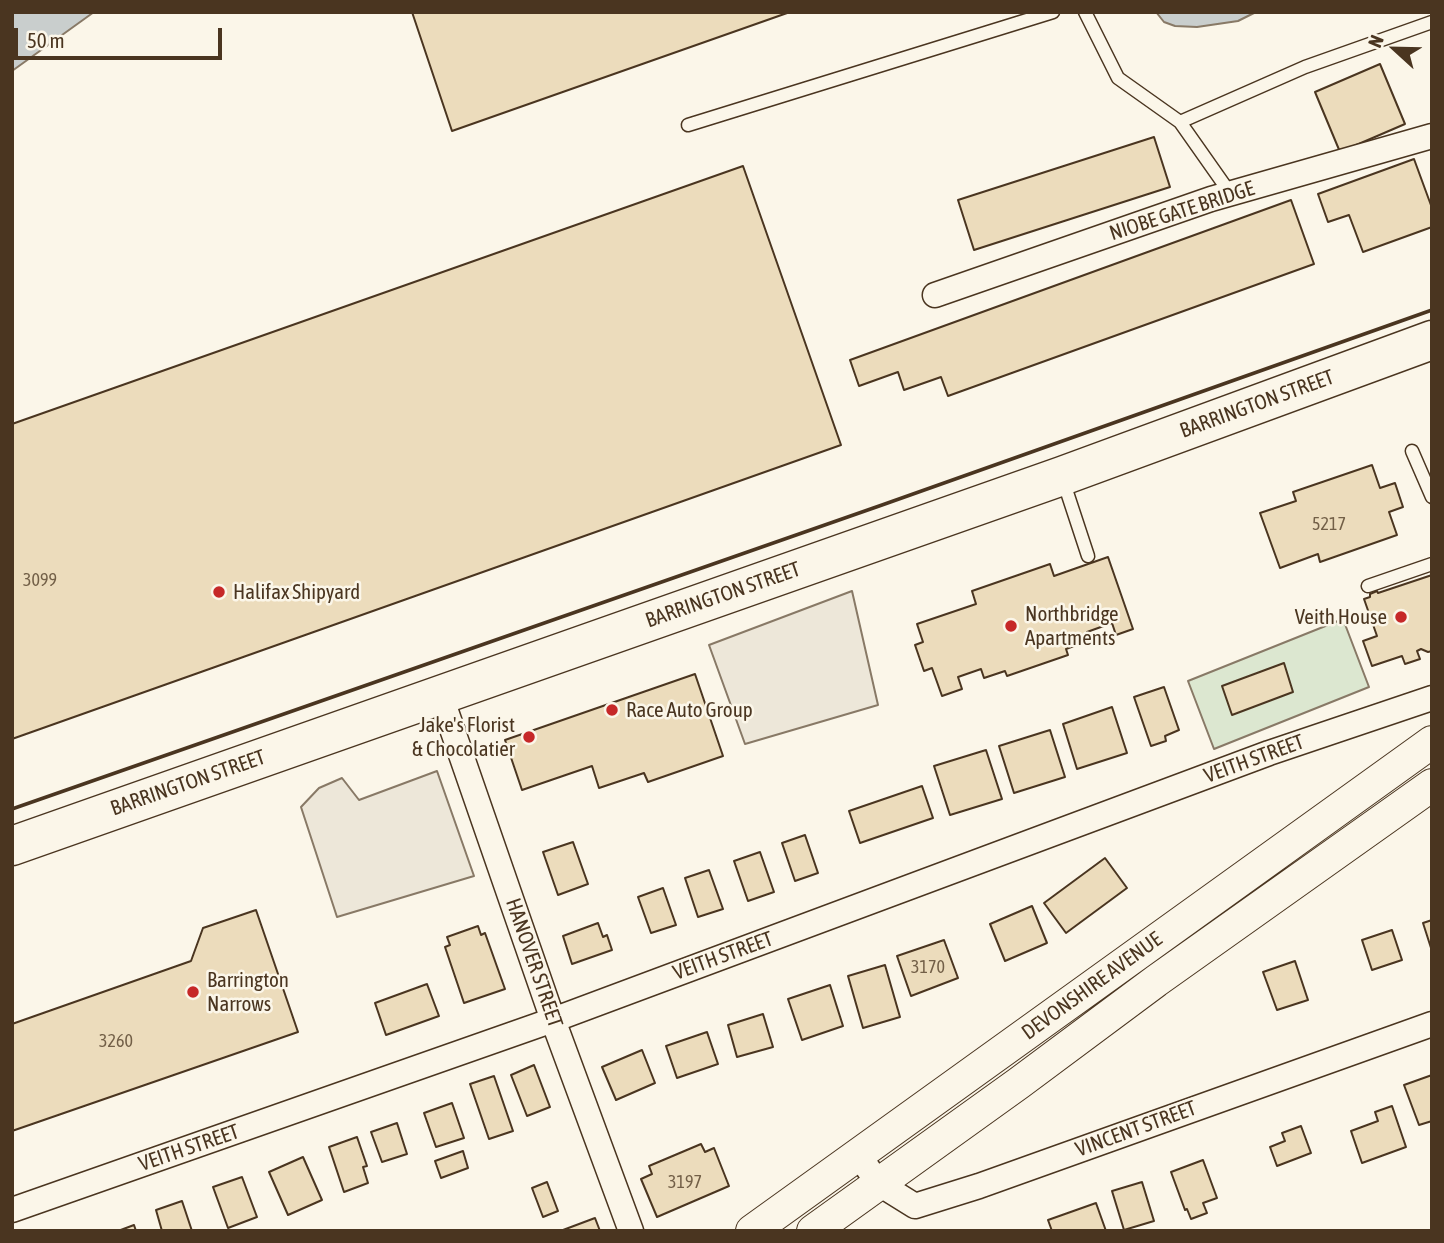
<!DOCTYPE html>
<html>
<head>
<meta charset="utf-8">
<style>
  body { margin:0 }
  #map { position:relative; width:1444px; height:1243px; overflow:hidden; background:#fbf6e9; font-family:"Asap Condensed",sans-serif }
  canvas { display:block }
  .frame { position:absolute; inset:0; border:14px solid #4a3520; pointer-events:none }
  .north { position:absolute; left:1360px; top:14px; width:70px; height:70px; -webkit-text-stroke:5px #fbf6e9; paint-order:stroke; rotate:292deg; font-size:19px; font-weight:700; line-height:28px; text-align:center; color:#4a3520 }
  .north::after { content:''; display:block; margin:auto; width:24px; height:32px; background:#4a3520; clip-path:polygon(50% 0,100% 100%,50% 72%,0 100%) }
  .scale { position:absolute; left:14px; top:28px; width:208px; height:32px; box-sizing:border-box; border:4px solid #4a3520; border-top:0; padding-left:9px; font-size:21px; line-height:24px; white-space:nowrap; color:#4a3520; -webkit-text-stroke:5px #fbf6e9; paint-order:stroke }
</style>
</head>
<body>
<div id="map">
<canvas width="1444" height="1243"></canvas>
<div class="frame"></div>
<div class="north">N</div>
<div class="scale">50 m</div>
</div>
<script>
const c = document.querySelector('canvas').getContext('2d');
c.lineJoin = 'round';
function fillPath(path, color) {
  c.fillStyle = color;
  c.fill(path, 'evenodd');
}
function poly(rows) {
  const path = new Path2D();
  for (const r of rows) {
    path.moveTo(r[0], r[1]);
    for (let i = 2; i < r.length; i += 2) path.lineTo(r[i], r[i + 1]);
  }
  return path;
}
function stroke(path, color, width, dash) {
  c.strokeStyle = color;
  c.lineWidth = width;
  c.lineCap = dash ? 'butt' : 'round';
  c.setLineDash(dash || []);
  c.stroke(path);
}
function drawText(font, color, halo, rows, align = 'center') {
  c.font = font + ' "Asap Condensed",sans-serif';
  c.lineWidth = 5;
  c.setLineDash([]);
  c.textBaseline = 'middle';
  c.strokeStyle = halo;
  c.fillStyle = color;
  for (const [text, x, y, turn = 0] of rows) {
    c.save();
    c.translate(x, y);
    c.rotate((+turn || 0) * Math.PI / 180);
    c.textAlign = isNaN(turn) ? turn : align;
    if (halo) c.strokeText(text, 0, 0);
    c.fillText(text, 0, 0);
    c.restore();
  }
}
const green = poly([
  [1343,619,1369,687,1214,749,1188,681,1343,619]
]);
const parking = poly([
  [852,591,878,705,745,744,709,645,852,591],
  [437,771,474,876,337,917,301,807,319,788,342,778,359,800,437,771]
]);
const water = poly([
  [12,12,94,12,12,71,12,12],
  [1156,12,1256,12,1238,21,1197,27,1175,26,1164,22,1156,12]
]);
const building = poly([
  [412,12,790,12,452,131,412,12],
  [1380,64,1405,124,1340,152,1315,92,1380,64],
  [1154,137,1170,187,974,250,958,200,1154,137],
  [1414,159,1432,208,1432,227,1363,252,1349,215,1328,222,1318,194,1414,159],
  [743,166,841,445,12,739,12,424,743,166],
  [1291,200,1314,264,948,396,941,377,904,390,898,372,859,386,850,360,1291,200],
  [1372,465,1380,488,1395,483,1403,507,1389,512,1397,535,1320,562,1318,554,1280,568,1260,513,1296,501,1293,492,1372,465],
  [1108,557,1133,629,1116,635,1112,623,1087,632,1090,640,1066,649,1068,655,1007,676,1005,671,984,678,981,669,958,677,962,689,942,696,932,668,924,671,915,645,923,642,917,624,976,604,972,591,1050,564,1054,576,1108,557],
  [1432,575,1432,651,1428,652,1421,649,1417,651,1420,659,1405,664,1402,656,1372,666,1363,641,1377,636,1364,599,1370,597,1370,594,1377,591,1378,593,1432,575],
  [1284,663,1293,692,1232,715,1222,686,1284,663],
  [695,674,723,756,648,782,644,773,599,788,592,766,522,790,505,740,695,674],
  [1164,687,1179,730,1165,736,1166,741,1151,746,1134,697,1164,687],
  [1112,707,1127,753,1077,769,1063,724,1112,707],
  [1050,730,1065,777,1014,793,999,746,1050,730],
  [986,750,1002,799,950,815,934,766,986,750],
  [922,786,933,818,860,843,849,811,922,786],
  [805,835,818,873,795,881,782,843,805,835],
  [573,842,588,884,558,895,543,852,573,842],
  [760,852,774,892,748,901,734,861,760,852],
  [1105,858,1127,888,1066,933,1044,903,1105,858],
  [709,870,723,909,698,917,685,878,709,870],
  [663,888,676,925,651,933,638,897,663,888],
  [1032,906,1047,943,1005,961,990,924,1032,906],
  [256,910,298,1032,12,1131,12,1024,191,961,203,928,256,910],
  [1432,920,1432,948,1431,948,1423,923,1432,920],
  [598,923,603,937,607,935,612,950,572,964,563,936,598,923],
  [478,926,481,935,485,933,505,989,464,1003,445,947,450,945,447,937,478,926],
  [1392,930,1402,960,1372,970,1362,940,1392,930],
  [944,940,958,978,911,996,897,956,944,940],
  [1295,961,1308,1000,1277,1010,1263,972,1295,961],
  [885,965,900,1017,863,1028,848,976,885,965],
  [427,984,439,1016,386,1035,375,1003,427,984],
  [830,985,843,1026,802,1040,788,999,830,985],
  [763,1014,773,1047,737,1057,728,1025,763,1014],
  [707,1032,718,1064,677,1078,666,1046,707,1032],
  [642,1050,655,1083,616,1100,602,1067,642,1050],
  [534,1065,550,1107,527,1116,511,1075,534,1065],
  [1432,1075,1432,1121,1419,1125,1404,1085,1432,1075],
  [494,1076,513,1131,489,1139,470,1084,494,1076],
  [452,1103,464,1138,436,1147,424,1113,452,1103],
  [1392,1106,1406,1147,1362,1163,1351,1131,1378,1121,1375,1112,1392,1106],
  [397,1123,407,1154,382,1162,371,1132,397,1123],
  [1301,1126,1311,1153,1277,1166,1270,1147,1285,1141,1282,1133,1301,1126],
  [357,1137,367,1166,363,1167,368,1183,344,1192,329,1147,357,1137],
  [701,1144,705,1152,714,1148,729,1186,657,1217,641,1179,652,1174,649,1166,701,1144],
  [463,1151,468,1168,441,1178,435,1161,463,1151],
  [303,1157,322,1200,288,1215,269,1172,303,1157],
  [1203,1160,1217,1198,1203,1203,1207,1213,1191,1219,1187,1209,1185,1210,1171,1172,1203,1160],
  [242,1177,257,1217,228,1228,213,1187,242,1177],
  [547,1182,558,1211,543,1217,532,1188,547,1182],
  [1142,1182,1154,1221,1124,1230,1112,1191,1142,1182],
  [182,1201,192,1231,162,1231,156,1210,182,1201],
  [1096,1203,1106,1231,1052,1231,1048,1220,1096,1203],
  [595,1218,600,1231,564,1231,563,1230,595,1218],
  [134,1225,136,1231,118,1231,134,1225]
]);
const service = poly([
  [1085,12,1118,78,1180,122,1230,193],
  [1180,122,1305,67,1432,22],
  [688,125,1053,12],
  [1412,451,1432,497],
  [1063,480,1088,556],
  [1368,586,1432,564]
]);
const minor = poly([
  [935,295,1211,199,1432,136],
  [440,694,553,1020,631,1231],
  [858,1154,878,1183,915,1206,979,1186,1432,1024],
  [12,1210,553,1020,1269,753,1432,698]
]);
const tertiary = poly([
  [752,1231,1432,742],
  [813,1231,1019,1083,1156,981,1432,785]
]);
const primary = poly([
  [12,846,1062,476,1432,340]
]);
const wall = poly([
  [12,809,882,505,1432,310]
]);
const markers = [
  [219,592,7,"#c62828"],
  [1401,617,7,"#c62828"],
  [1011,626,7,"#c62828"],
  [612,710,7,"#c62828"],
  [529,737,7,"#c62828"],
  [193,992,7,"#c62828"]
];
const numberNames = [
  ["5217",1329,524],
  ["3099",40,580],
  ["3170",928,967],
  ["3260",116,1041],
  ["3197",685,1182]
];
const streetNames = [
  ["NIOBE GATE BRIDGE",1182,211,-18],
  ["BARRINGTON STREET",1257,404,-20],
  ["BARRINGTON STREET",723,595,-19],
  ["VEITH STREET",1254,759,-20],
  ["BARRINGTON STREET",188,783,-19],
  ["VEITH STREET",723,956,-20],
  ["HANOVER STREET",534,963,71],
  ["DEVONSHIRE AVENUE",1092,986,-36],
  ["VINCENT STREET",1136,1129,-20],
  ["VEITH STREET",189,1148,-19]
];
const poiNames = [
  ["Halifax Shipyard",233,592],
  ["Northbridge",1025,614],
  ["Apartments",1025,638],
  ["Veith House",1387,617,"right"],
  ["Race Auto Group",626,710],
  ["Jake's Florist",515,725,"right"],
  ["& Chocolatier",515,749,"right"],
  ["Barrington",207,980],
  ["Narrows",207,1004]
];
fillPath(green, '#dce7d0');
stroke(green, '#887966', 2);
fillPath(parking, '#ede7d9');
stroke(parking, '#887966', 2);
fillPath(water, '#c9cecd');
stroke(water, '#887966', 2);
fillPath(building, '#ecdcbc');
stroke(building, '#4a3520', 2);
stroke(service, '#4a3520', 15);
stroke(minor, '#4a3520', 27);
stroke(tertiary, '#4a3520', 34);
stroke(primary, '#4a3520', 41);
stroke(service, '#fbf6e9', 12);
stroke(minor, '#fbf6e9', 24);
stroke(tertiary, '#fbf6e9', 32);
stroke(primary, '#fbf6e9', 38);
stroke(wall, '#4a3520', 3.5);
for (const [x, y, r, color] of markers) {
  const dot = new Path2D();
  dot.arc(x, y, r, 0, 2 * Math.PI);
  c.fillStyle = color;
  c.fill(dot);
  stroke(dot, '#fbf6e9', 2.5);
}
drawText('18px', '#725f47', null, numberNames);
drawText('21px', '#4a3520', '#fbf6e9', streetNames);
drawText('21px', '#4a3520', '#fbf6e9', poiNames, 'left');
</script>
</body>
</html>
